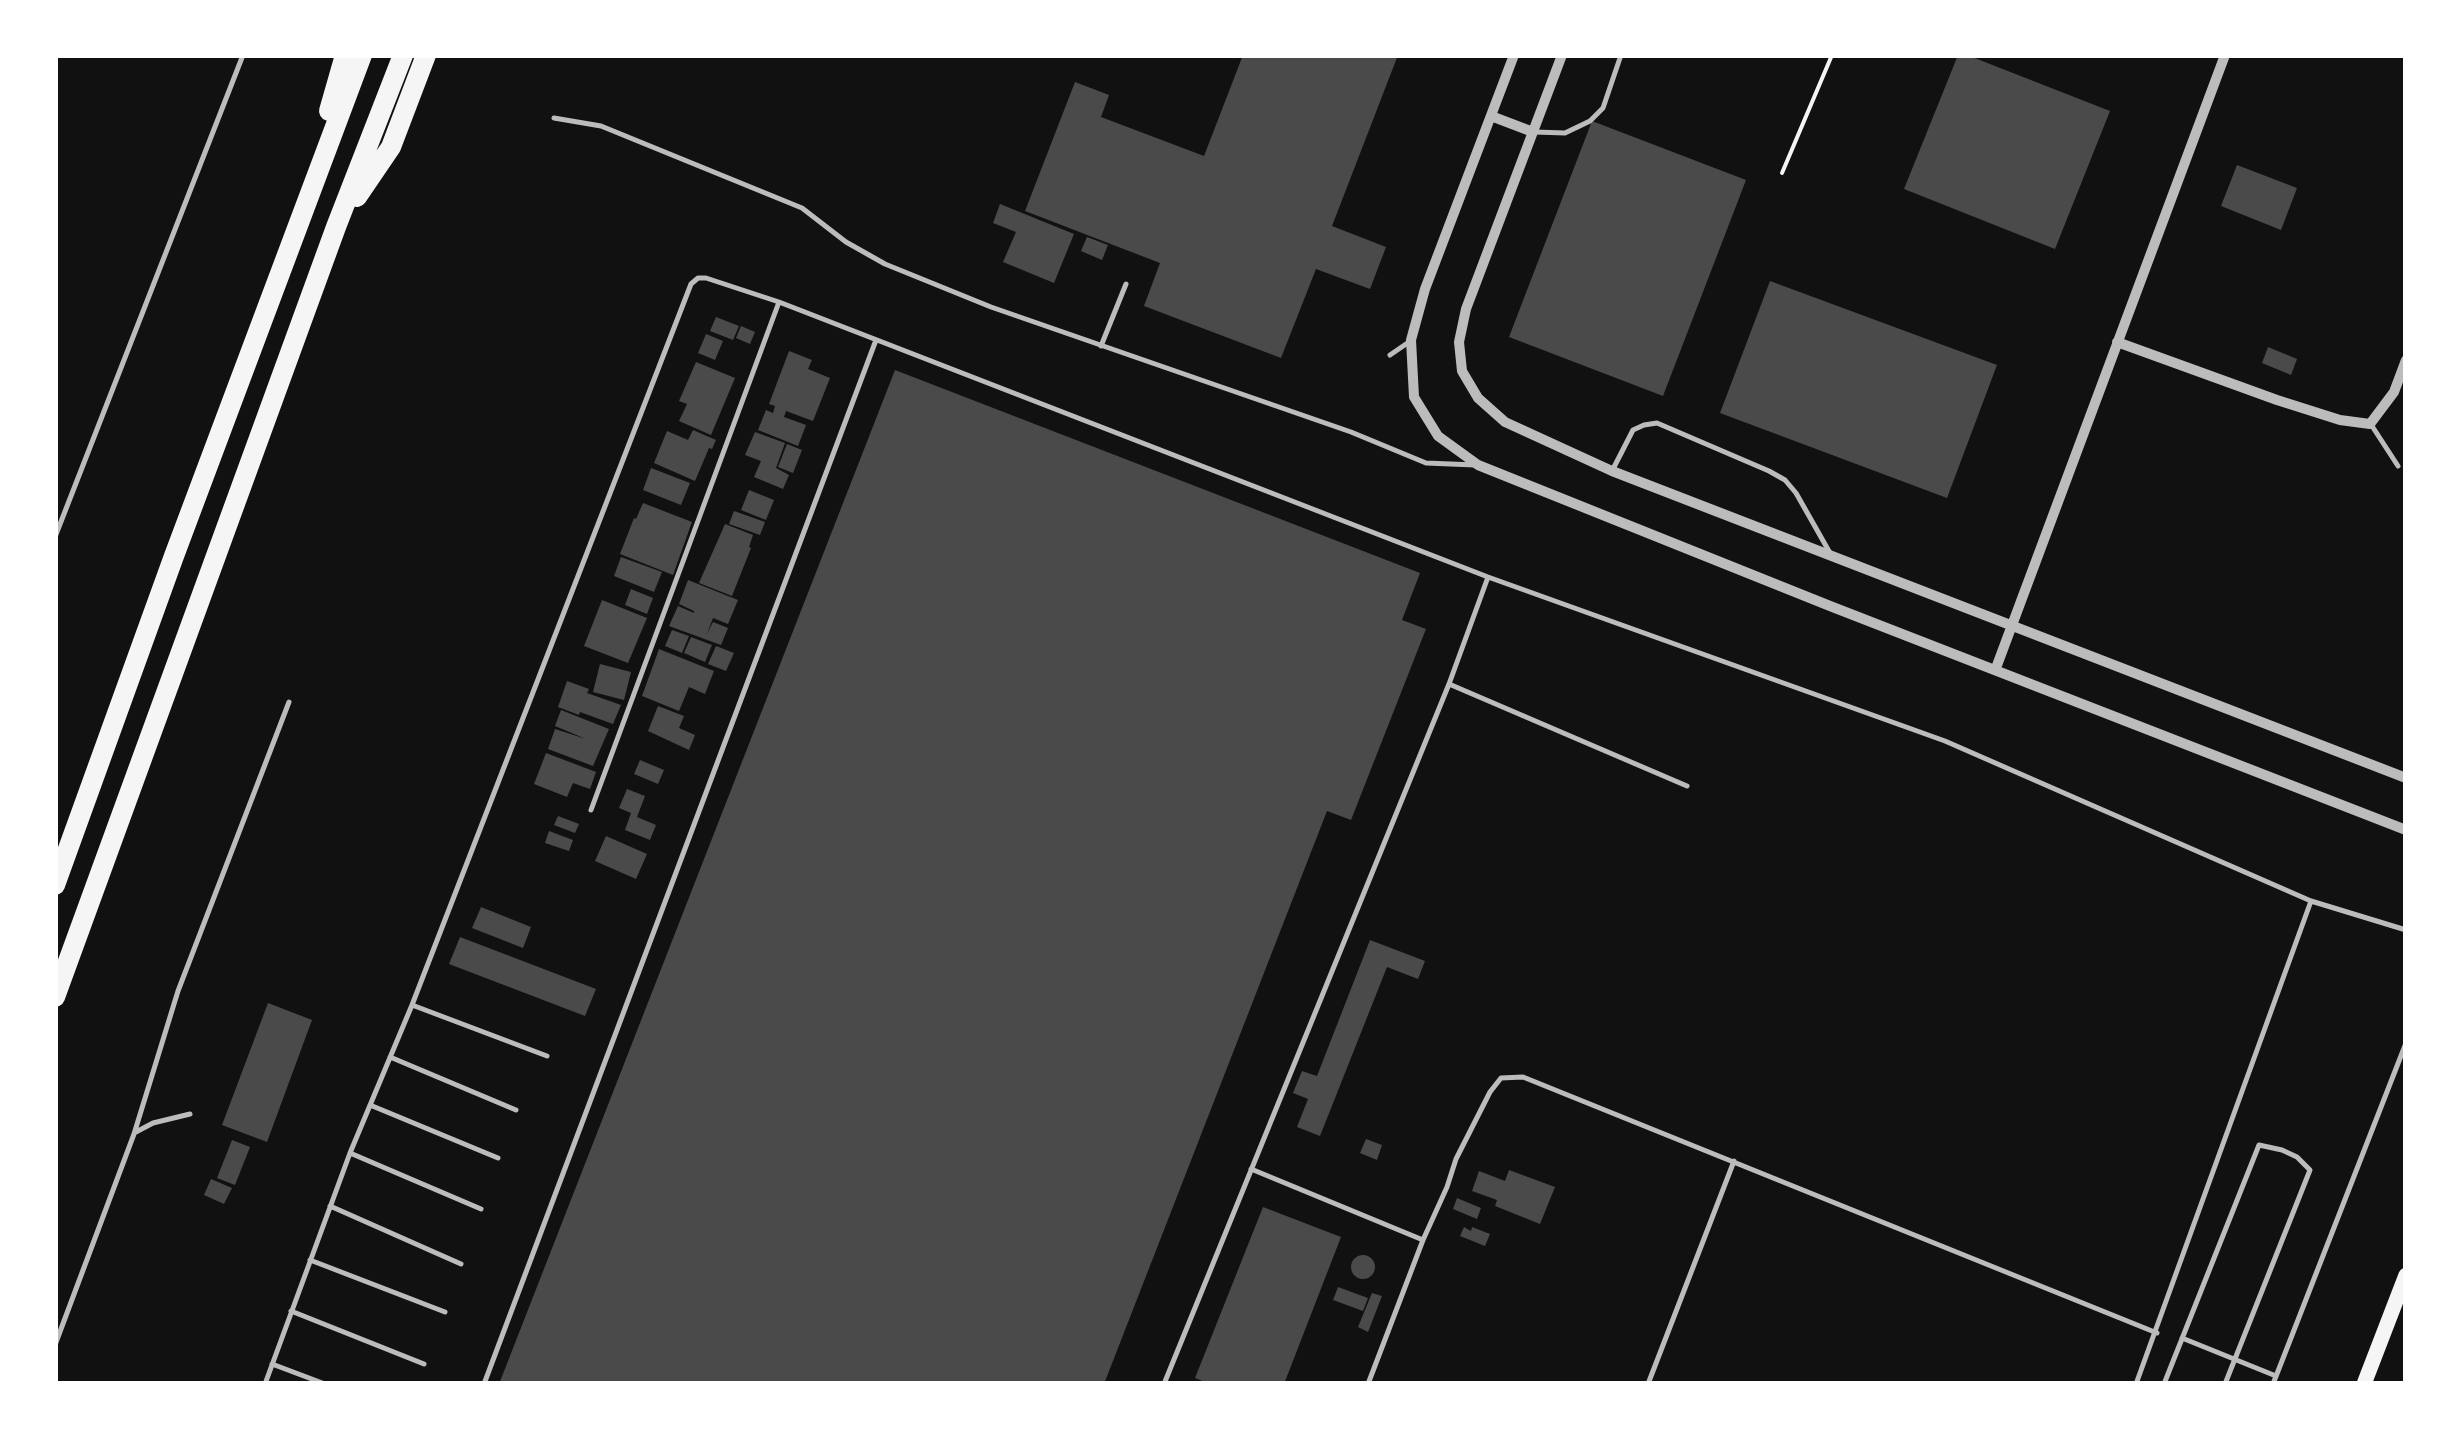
<!DOCTYPE html>
<html>
<head>
<meta charset="utf-8">
<style>
  body { margin:0 }
  #map { position:relative; width:2461px; height:1439px; overflow:hidden; background:#111; font-family:Signika,sans-serif }
  canvas { display:block }
  .frame { position:absolute; inset:0; border:58px solid #fff; pointer-events:none }
</style>
</head>
<body>
<div id="map">
<canvas width="2461" height="1439"></canvas>
<div class="frame"></div>
</div>
<script>
const c = document.querySelector('canvas').getContext('2d');
c.lineJoin = 'round';
function fillPath(path, color) {
  c.fillStyle = color;
  c.fill(path, 'evenodd');
}
function poly(rows) {
  const path = new Path2D();
  for (const r of rows) {
    if (r.length === 3) {
      path.moveTo(r[0] + r[2], r[1]);
      path.arc(r[0], r[1], r[2], 0, 2 * Math.PI);
      continue;
    }
    path.moveTo(r[0], r[1]);
    for (let i = 2; i < r.length; i += 2) path.lineTo(r[i], r[i + 1]);
  }
  return path;
}
function stroke(path, color, width, dash) {
  c.strokeStyle = color;
  c.lineWidth = width;
  c.lineCap = dash ? 'butt' : 'round';
  c.setLineDash(dash || []);
  c.stroke(path);
}
const building = poly([
  [1243,55,1398,55,1332,226,1386,247,1370,289,1316,269,1281,358,1144,306,1160,263,1025,211,1075,82,1109,95,1101,117,1204,156],
  [1958,55,1967,55,2110,111,2055,249,1904,189],
  [1592,121,1746,180,1663,396,1509,337],
  [2237,165,2297,188,2281,230,2221,206],
  [1000,204,1074,234,1054,283,1003,262,1016,232,993,223],
  [1087,237,1108,245,1102,260,1081,251],
  [1770,281,1997,365,1947,498,1720,413],
  [716,317,739,326,733,340,710,331],
  [741,326,755,332,750,344,736,338],
  [706,334,723,341,715,360,698,353],
  [2268,347,2297,359,2291,375,2262,363],
  [789,351,812,360,808,369,830,378,813,421,786,411,784,417,806,425,798,446,758,430,766,410,773,413,775,406,769,404],
  [696,362,735,378,711,435,679,421,687,404,679,401],
  [895,370,1420,573,1402,620,1426,629,1351,820,1327,811,1104,1384,499,1384],
  [693,430,716,440,712,449,709,448,695,481,654,463,667,431,688,440],
  [755,432,785,443,776,468,789,475,783,489,754,477,761,461,745,455],
  [787,444,802,450,793,473,778,467],
  [651,468,690,483,681,505,643,490],
  [749,490,774,500,766,520,741,510],
  [643,503,692,522,673,575,620,554,634,518,636,519],
  [734,511,765,522,760,535,729,524],
  [725,524,753,535,749,547,751,548,732,596,699,583],
  [621,557,662,572,654,592,614,576],
  [688,580,738,600,728,624,713,618,707,634,713,622,728,628,721,645,669,626,678,606,694,613,694,611,679,604],
  [631,589,653,598,647,614,625,605],
  [602,600,647,618,628,663,584,646],
  [672,630,689,636,682,653,665,646],
  [691,637,712,645,705,662,684,653],
  [716,646,734,653,726,671,708,664],
  [659,649,714,671,705,694,689,687,679,711,642,696],
  [600,664,631,672,624,700,593,692],
  [567,681,589,689,587,693,621,705,613,724,580,712,579,715,558,707],
  [658,706,684,716,679,728,695,735,689,750,648,731],
  [561,710,609,729,593,766,548,749,555,729,586,739,555,726],
  [546,753,596,772,590,789,573,783,567,797,534,784],
  [640,760,664,770,658,784,634,774],
  [627,789,645,796,637,817,656,825,650,840,625,830,631,813,619,808],
  [558,816,579,824,575,833,554,825],
  [549,831,573,840,569,851,545,843],
  [606,836,647,854,636,879,595,861],
  [481,907,531,927,523,948,472,928],
  [460,937,596,989,585,1016,449,964],
  [1370,940,1425,961,1418,979,1387,967,1320,1136,1297,1127,1308,1099,1293,1093,1302,1071,1317,1076],
  [268,1003,312,1020,267,1142,222,1125],
  [1366,1139,1382,1145,1377,1160,1360,1153],
  [232,1140,250,1147,235,1185,217,1178],
  [1509,1170,1555,1187,1540,1224,1495,1206,1497,1200,1472,1191,1479,1171,1505,1181],
  [211,1179,232,1188,224,1204,204,1195],
  [1457,1198,1481,1208,1477,1219,1453,1209],
  [1263,1207,1341,1237,1284,1384,1210,1384,1195,1378],
  [1464,1227,1471,1231,1472,1227,1490,1234,1485,1246,1460,1236],
  [1363,1267,12],
  [1338,1287,1368,1298,1363,1311,1333,1300],
  [1372,1293,1382,1296,1368,1332,1358,1327]
]);
const path = poly([
  [1782,173,1832,55]
]);
const service = poly([
  [554,118,601,126,802,208,846,242,885,264,991,307,1351,432,1426,463,1475,465],
  [1535,132,1565,133,1590,121,1603,108,1621,55],
  [1101,346,1126,284],
  [1390,355,1409,342],
  [2372,426,2398,466],
  [1612,471,1633,430,1644,425,1657,423,1769,471,1785,480,1796,493,1830,553],
  [55,537,243,55],
  [1449,684,1687,786],
  [591,810,779,302],
  [412,1005,547,1056],
  [390,1057,516,1110],
  [370,1105,498,1158],
  [136,1132,153,1123,190,1114],
  [350,1153,481,1209],
  [1251,1169,1423,1240,1368,1384],
  [330,1206,461,1264],
  [1423,1240,1447,1187,1456,1159,1490,1092,1501,1078,1523,1077,2157,1333],
  [310,1260,445,1312],
  [291,1311,424,1364],
  [2182,1338,2276,1376],
  [55,1345,134,1134,178,991,289,702],
  [272,1364,325,1384],
  [265,1384,350,1153,412,1005,691,284,698,278,706,278,779,302,1488,577,1945,741,2311,901,2406,930],
  [484,1384,876,340],
  [1164,1384,1449,684,1488,577],
  [1648,1384,1734,1161],
  [2136,1384,2311,901],
  [2164,1384,2259,1145,2282,1150,2297,1157,2310,1170,2225,1384],
  [2273,1384,2406,1043]
]);
const minor = poly([
  [1514,55,1425,289,1411,340,1414,397,1438,436,1478,465,1830,606,2406,830],
  [1562,55,1466,309,1459,342,1462,371,1478,398,1505,422,1612,471,2406,778],
  [1491,116,1533,132],
  [2117,342,2277,400,2340,420,2370,424,2394,392,2406,360],
  [1996,668,2225,55]
]);
const secondary = poly([
  [2364,1384,2406,1275]
]);
const motorway = poly([
  [329,111,345,55],
  [357,197,391,147,426,55],
  [55,885,174,556,362,55],
  [55,997,336,227,403,55]
]);
fillPath(building, '#4a4a4a');
stroke(path, '#f5f5f5', 4);
stroke(service, '#bcbcbc', 5);
stroke(minor, '#bcbcbc', 10);
stroke(secondary, '#f5f5f5', 15);
stroke(motorway, '#f5f5f5', 20);
</script>
</body>
</html>
